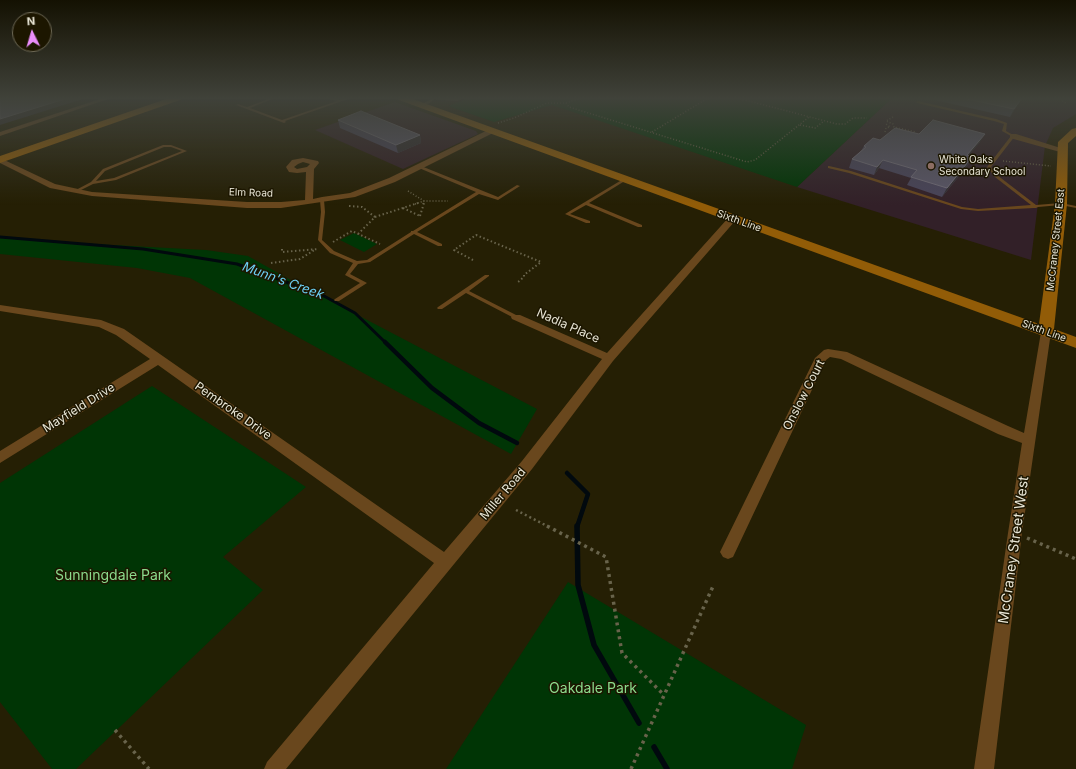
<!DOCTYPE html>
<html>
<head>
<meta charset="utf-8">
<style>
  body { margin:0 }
  #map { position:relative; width:1076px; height:769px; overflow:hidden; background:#251f04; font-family:Inter,sans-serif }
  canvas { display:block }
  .north { position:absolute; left:12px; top:12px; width:40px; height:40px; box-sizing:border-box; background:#1c1600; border:1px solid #6e6956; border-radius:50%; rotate:355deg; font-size:11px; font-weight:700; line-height:16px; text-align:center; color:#e9e6d6 }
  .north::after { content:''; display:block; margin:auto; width:14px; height:18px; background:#eb8dfb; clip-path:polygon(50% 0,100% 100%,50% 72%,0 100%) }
</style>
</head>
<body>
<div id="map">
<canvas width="1076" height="769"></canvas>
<div class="north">N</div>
</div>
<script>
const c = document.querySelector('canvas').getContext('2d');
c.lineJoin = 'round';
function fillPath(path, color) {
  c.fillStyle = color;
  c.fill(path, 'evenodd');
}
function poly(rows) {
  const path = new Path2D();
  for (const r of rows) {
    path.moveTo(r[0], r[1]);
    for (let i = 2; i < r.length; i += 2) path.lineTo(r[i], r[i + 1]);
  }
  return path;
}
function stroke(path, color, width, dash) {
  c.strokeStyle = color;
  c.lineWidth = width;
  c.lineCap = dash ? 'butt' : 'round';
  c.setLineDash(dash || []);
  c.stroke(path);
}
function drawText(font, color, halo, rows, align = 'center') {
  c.font = font + ' Inter,sans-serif';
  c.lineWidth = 3;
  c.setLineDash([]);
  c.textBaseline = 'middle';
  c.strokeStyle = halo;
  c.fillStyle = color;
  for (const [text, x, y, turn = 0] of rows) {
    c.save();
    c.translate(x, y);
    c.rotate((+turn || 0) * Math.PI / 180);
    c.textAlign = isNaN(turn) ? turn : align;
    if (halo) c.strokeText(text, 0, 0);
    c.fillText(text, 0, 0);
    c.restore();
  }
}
const commercial = poly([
  [395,102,476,131,478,134,403,169,315,130]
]);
const education = poly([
  [892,98,1076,98,1076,114,1053,128,1045,146,1031,260,797,187]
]);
const green = poly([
  [469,98,892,98,797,187,552,105,494,122,448,106],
  [354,233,377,244,364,252,340,240],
  [0,237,56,242,206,250,248,256,287,278,537,409,511,454,190,278,137,268,0,254],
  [152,386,306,487,223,557,263,590,76,769,52,769,0,702,0,483],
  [568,582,806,725,792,769,446,769]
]);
const streamFar2 = poly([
  [0,237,143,249,237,264,324,296,355,313,386,343]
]);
const streamFar1 = poly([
  [385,342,432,388,479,423,517,443],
  [567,473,588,494,577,527]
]);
const stream = poly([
  [577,526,578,585,594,645,639,723],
  [654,747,667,769]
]);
const pathFar3 = poly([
  [737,98,837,124,845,124,853,118,867,118],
  [1057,98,1066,103],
  [566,103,569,107,747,162,755,160,809,117],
  [893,117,886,121,893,124,894,127,916,132],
  [498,123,514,118,547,103,566,103,580,98],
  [800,125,815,128,824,121],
  [652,132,708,98],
  [885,132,886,128,890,127,886,124,887,123],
  [1003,161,1051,166],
  [408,191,424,201,423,204],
  [415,204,424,201,448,201]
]);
const pathFar2 = poly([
  [349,206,362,207,375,217],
  [403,208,420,216],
  [420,216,424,203],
  [358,234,375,217,418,203],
  [333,242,352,231,380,244],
  [282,249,282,252,318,249],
  [473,260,454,250,476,235,541,262,524,275,524,277,518,282],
  [271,263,300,259,316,249]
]);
const pathFar1 = poly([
  [516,510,549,527]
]);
const path = poly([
  [547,526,606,557,622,653,664,695],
  [1027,538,1076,559],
  [115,730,149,769],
  [631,769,714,584]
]);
const lane = poly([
  [271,98,275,98,250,108,282,120,337,101,329,99,329,98,340,100,347,98,351,98,285,121,286,122,284,123,236,105,238,104,247,107,271,98],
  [432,98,448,99,464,98,457,101,434,99,430,103,421,106,421,104,428,101,432,98],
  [918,101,996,119,1007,123,1006,131,1015,136,991,167,997,175,1036,205,1061,203,1076,206,1076,208,1061,205,1038,207,1036,208,1034,208,978,211,961,209,849,173,828,168,828,166,829,166,851,171,962,207,978,209,1031,205,995,177,987,167,1011,136,1002,131,1004,124,994,121,917,103,916,102,918,101],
  [163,145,171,145,187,151,116,180,93,184,77,192,74,191,91,182,103,169,163,145],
  [164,147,171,147,182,151,114,178,96,181,105,171,164,147],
  [419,166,421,166,498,197,517,185,520,186,498,200,479,194,417,232,442,244,442,246,438,246,414,234,370,262,358,264,350,274,367,283,339,301,335,301,334,300,335,299,360,283,345,275,353,263,330,253,318,240,321,212,320,200,322,199,324,200,325,212,322,240,334,251,357,261,367,260,411,232,411,231,413,231,476,192,419,168,419,166],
  [625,178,628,179,589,203,642,225,642,227,638,227,586,205,570,214,590,221,590,223,586,223,565,214,625,178],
  [485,275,489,275,489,276,469,291,518,316,519,317,518,318,514,318,466,293,442,309,438,309,437,308,438,307,485,275]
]);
const street = poly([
  [103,98,111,98,0,136,0,132,103,98],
  [490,129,496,129,497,131,395,182,355,197,281,208,247,208,92,196,50,188,0,163,0,158,55,184,92,192,247,202,281,202,305,200,306,172,297,173,289,172,286,167,292,160,303,158,318,161,319,163,314,169,313,199,322,197,350,193,389,178,490,129],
  [303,162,310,164,307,167,297,169,294,167,298,164,303,162],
  [1010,134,1016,134,1067,150,1066,152,1060,152,1010,138,1010,134],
  [732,216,735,217,736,219,735,221,613,361,532,469,286,769,264,769,267,762,434,563,158,365,0,463,0,451,150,359,116,335,99,327,0,311,0,305,101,320,124,329,444,552,522,461,602,359,512,319,511,317,512,315,520,315,607,353,729,217,732,216],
  [1046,328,1050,329,1051,332,1022,533,994,769,974,769,1008,533,1022,443,998,434,841,359,830,357,826,360,733,557,728,559,723,557,720,552,815,358,824,350,828,349,847,352,1008,426,1024,433,1041,332,1042,329,1046,328]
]);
const secondary = poly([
  [169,98,182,98,180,100,0,163,0,156,169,98],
  [398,98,410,98,1039,324,1055,204,1058,142,1072,129,1076,128,1076,136,1068,143,1067,204,1054,329,1076,337,1076,348,399,100,398,98]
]);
const wall = poly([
  [926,98,1022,98,1010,117],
  [338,120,420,135,421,143,398,153,340,128],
  [880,140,980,142,969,155,972,157,968,165,942,197,907,185,911,178,879,168,874,175,849,168,852,159,861,151,864,146]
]);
const shadedWall = poly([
  [68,98,86,98,0,125,0,119],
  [1022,98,1010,117,1014,109],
  [985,134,980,142,963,163,967,155],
  [420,135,421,143,398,153,396,145],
  [972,157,968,165,942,197,947,188],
  [883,160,879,168,874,175,877,167]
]);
const building = poly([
  [0,98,68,98,0,119,0,98],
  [962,98,1022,98,1014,109,962,98],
  [361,111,420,135,396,145,338,120,361,111],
  [933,120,985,134,967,155,972,157,947,188,911,177,917,170,883,160,877,167,852,159,866,147,864,146,873,138,880,140,895,128,919,134,933,120]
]);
const markers = [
  [931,166,4,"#8d6e63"]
];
const farPoinames = [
  ["White Oaks",939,160],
  ["Secondary School",939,172]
];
const farStreetnames = [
  ["Elm Road",251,193,2],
  ["Sixth Line",739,221,20],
  ["McCraney Street East",1056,240,-84],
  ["Sixth Line",1044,331,20]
];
const streetNames = [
  ["Nadia Place",568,326,24],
  ["Onslow Court",804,395,-63],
  ["Mayfield Drive",79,408,-32],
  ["Pembroke Drive",233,411,35],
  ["Miller Road",503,494,-50]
];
const waterNames = [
  ["Munn's Creek",283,281,20]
];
const nearStreetnames = [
  ["McCraney Street West",1014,550,-82]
];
const nearParknames = [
  ["Sunningdale Park",113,576],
  ["Oakdale Park",593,689]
];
fillPath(commercial, '#332026');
fillPath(education, '#322028');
fillPath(green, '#003505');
stroke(streamFar2, '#01090e', 3);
stroke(streamFar1, '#01090e', 4.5);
stroke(stream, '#01090e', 5.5);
stroke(pathFar3, '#68634b', 1.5, [1, 2]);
stroke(pathFar2, '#68634b', 2, [1.5, 2.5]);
stroke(pathFar1, '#68634b', 2.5, [2, 3]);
stroke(path, '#68634b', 3.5, [3, 4]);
fillPath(lane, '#69471d');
fillPath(street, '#69471d');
fillPath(secondary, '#925c07');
fillPath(wall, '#49445a');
fillPath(shadedWall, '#332e32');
fillPath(building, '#5a5668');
stroke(building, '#716c79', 1);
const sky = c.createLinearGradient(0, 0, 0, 205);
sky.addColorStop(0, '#141102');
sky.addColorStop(0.48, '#40423a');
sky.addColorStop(1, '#40423a00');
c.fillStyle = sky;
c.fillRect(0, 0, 1076, 205);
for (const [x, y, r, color] of markers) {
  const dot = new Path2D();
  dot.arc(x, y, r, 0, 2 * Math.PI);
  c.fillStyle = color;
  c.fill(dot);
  stroke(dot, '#1c1600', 1.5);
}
drawText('10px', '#e9e6d6', '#1c1600', farPoinames, 'left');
drawText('10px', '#e9e6d6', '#1c1600', farStreetnames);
drawText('12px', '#e9e6d6', '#1c1600', streetNames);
drawText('italic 13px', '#6dd0f5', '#1c1600', waterNames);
drawText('14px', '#e9e6d6', '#1c1600', nearStreetnames);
drawText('14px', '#8bda8b', '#1c1600', nearParknames);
</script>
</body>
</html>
